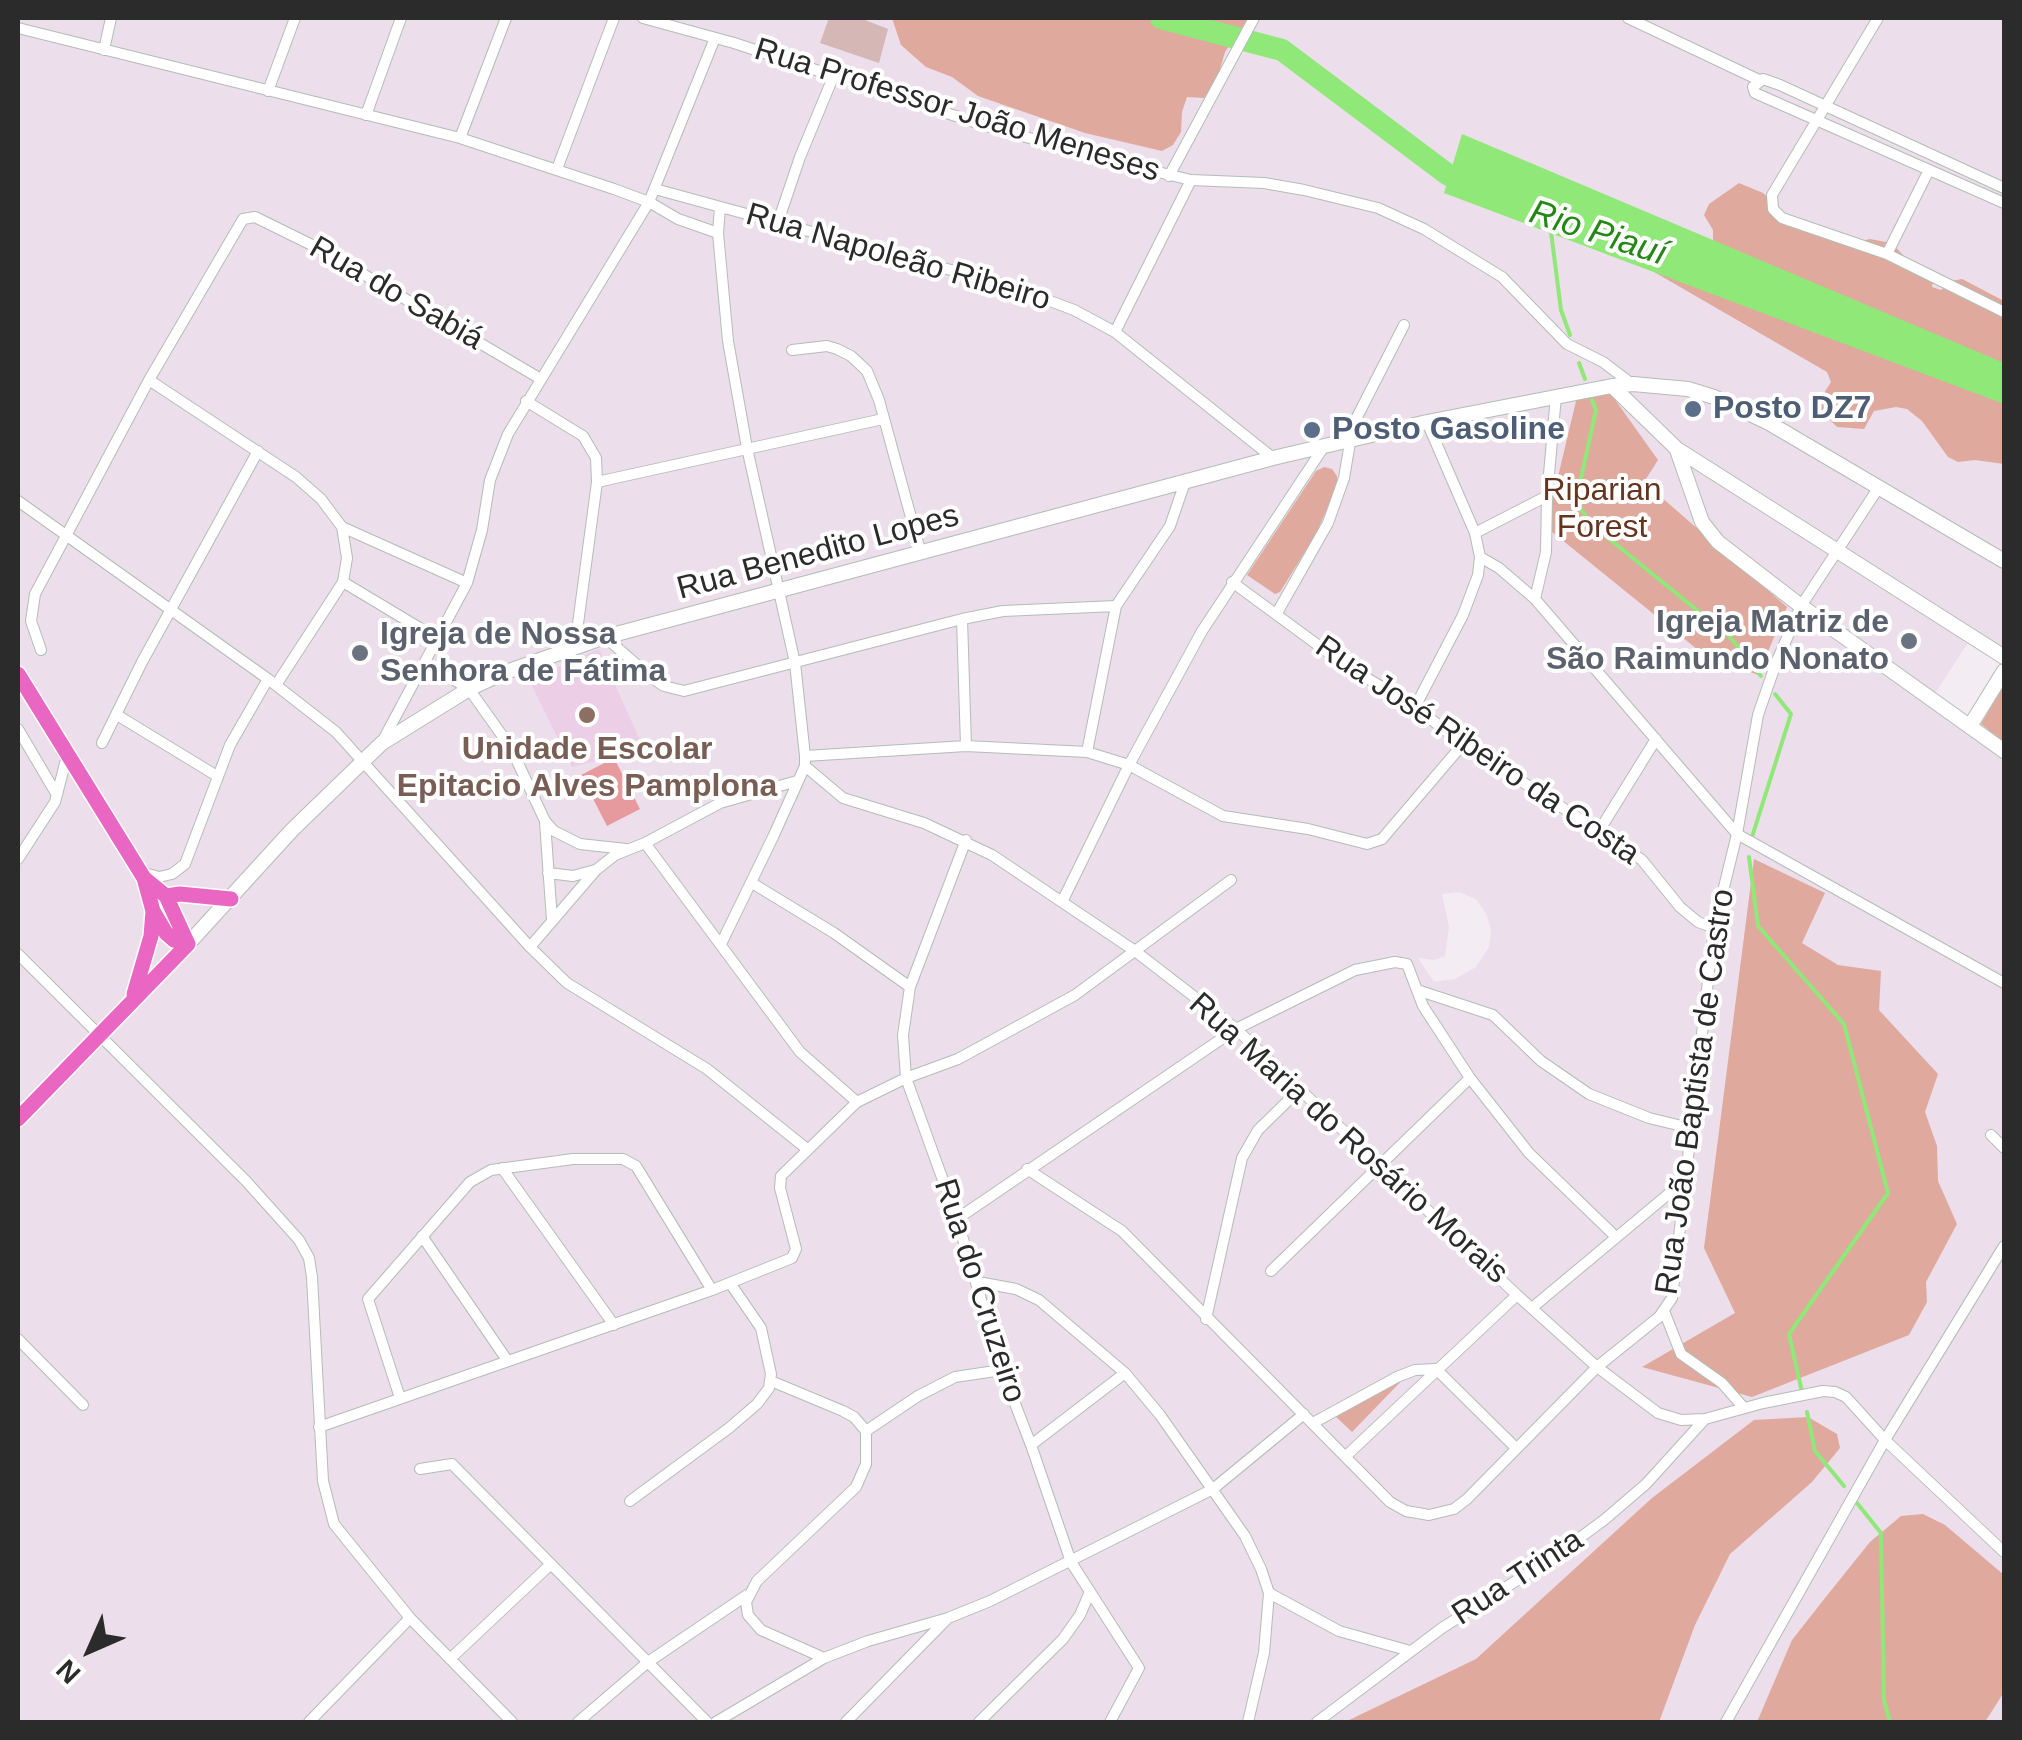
<!DOCTYPE html>
<html>
<head>
<meta charset="utf-8">
<style>
  body { margin:0 }
  #map { position:relative; width:2022px; height:1740px; overflow:hidden; background:#ecdeeb; font-family:Helvetica,sans-serif }
  canvas { display:block }
  .frame { position:absolute; inset:0; border:20px solid #2b2b2b; pointer-events:none }
  .north { position:absolute; left:40px; top:1600px; width:100px; height:100px; -webkit-text-stroke:8px #fff; paint-order:stroke; rotate:225deg; font-size:28px; font-weight:700; line-height:40px; text-align:center; color:#2b2b2b }
  .north::after { content:''; display:block; margin:auto; width:35px; height:45px; background:#2b2b2b; clip-path:polygon(50% 0,100% 100%,50% 72%,0 100%) }
</style>
</head>
<body>
<div id="map">
<canvas width="2022" height="1740"></canvas>
<div class="frame"></div>
<div class="north">N</div>
</div>
<script>
const c = document.querySelector('canvas').getContext('2d');
c.lineJoin = 'round';
function fillPath(path, color) {
  c.fillStyle = color;
  c.fill(path, 'evenodd');
}
function poly(rows) {
  const path = new Path2D();
  for (const r of rows) {
    path.moveTo(r[0], r[1]);
    for (let i = 2; i < r.length; i += 2) path.lineTo(r[i], r[i + 1]);
  }
  return path;
}
function stroke(path, color, width, dash) {
  c.strokeStyle = color;
  c.lineWidth = width;
  c.lineCap = dash ? 'butt' : 'round';
  c.setLineDash(dash || []);
  c.stroke(path);
}
function drawText(font, color, halo, rows, align = 'center') {
  c.font = font + ' Helvetica,sans-serif';
  c.lineWidth = 8;
  c.setLineDash([]);
  c.textBaseline = 'middle';
  c.strokeStyle = halo;
  c.fillStyle = color;
  for (const [text, x, y, turn = 0] of rows) {
    c.save();
    c.translate(x, y);
    c.rotate((+turn || 0) * Math.PI / 180);
    c.textAlign = isNaN(turn) ? turn : align;
    if (halo) c.strokeText(text, 0, 0);
    c.fillText(text, 0, 0);
    c.restore();
  }
}
const education = poly([
  [599,649,644,749,572,767,529,680]
]);
const green = poly([
  [892,18,1249,18,1225,52,1215,86,1204,98,1187,97,1182,112,1181,132,1173,145,1162,151,1085,133,978,96,952,77,926,67,901,45],
  [1739,183,1763,193,1774,203,1774,213,1861,241,1870,239,1892,243,1911,264,1935,271,1932,287,1941,290,1951,281,1962,279,2004,301,2004,464,1975,460,1958,462,1948,457,1922,421,1907,409,1896,407,1874,411,1864,429,1837,427,1816,406,1831,382,1827,372,1642,265,1713,246,1713,230,1704,215,1709,204],
  [1611,394,1658,460,1644,482,1787,607,1758,675,1703,654,1546,527,1577,397],
  [1324,467,1332,469,1337,476,1337,486,1316,534,1280,592,1275,594,1247,575,1316,471],
  [2004,685,2004,742,1981,724],
  [1754,859,1825,893,1802,943,1838,965,1881,971,1879,1010,1938,1074,1925,1112,1937,1146,1938,1181,1957,1224,1926,1282,1927,1302,1909,1335,1752,1397,1642,1367,1735,1313,1704,1248],
  [1413,1369,1352,1432,1334,1415],
  [1808,1417,1837,1434,1840,1448,1812,1482,1730,1554,1695,1625,1659,1722,1345,1722,1476,1659,1652,1498,1754,1420],
  [1923,1514,1945,1525,2004,1575,2004,1692,1985,1722,1757,1722,1792,1640,1825,1598,1870,1542,1901,1516]
]);
const cemetery = poly([
  [829,18,860,18,888,29,879,63,820,43]
]);
const pitch = poly([
  [614,758,640,809,607,826,581,775]
]);
const plaza = poly([
  [1969,641,2001,661,1967,717,1934,695],
  [1459,892,1476,899,1487,915,1491,930,1489,947,1476,967,1455,979,1434,982,1418,958,1434,960,1445,956,1449,927,1442,894]
]);
const water = poly([
  [1462,134,2004,363,2004,404,1444,193]
]);
const stream = poly([
  [1551,232,1561,310,1570,335],
  [1579,363,1585,379],
  [1592,400,1596,410,1576,501,1591,524,1730,637,1761,676],
  [1752,837,1791,714,1775,694],
  [1749,857,1758,926,1844,1024,1888,1193,1789,1334,1802,1392],
  [1807,1412,1815,1451,1844,1486],
  [1857,1503,1881,1533,1884,1700,1890,1722]
]);
const river = poly([
  [1161,18,1282,50,1447,174,1474,187]
]);
const street = poly([
  [643,18,734,43,983,125,1108,160,1191,180,1264,183,1304,190,1378,208,1424,229,1502,277,1567,344,1603,362,1632,384],
  [1628,18,1759,80],
  [1878,18,1772,195,1773,209,1782,218,1887,254,2004,312],
  [18,28,460,138,614,189,649,202,678,219,718,233],
  [104,50,111,18],
  [268,91,295,18],
  [366,115,401,18],
  [460,138,506,18],
  [557,169,614,18],
  [1169,176,1254,18],
  [2004,188,1780,85,1763,79,1753,87,1755,93,2004,203],
  [655,189,1013,287,1074,310,1115,332,1273,458],
  [720,207,718,233,728,341,747,448,795,663,805,756,805,766,773,837,721,944],
  [778,222,800,157,834,75],
  [1887,254,1929,170],
  [1115,332,1191,180],
  [792,350,827,346,837,349,851,356,867,371,879,400,921,554],
  [149,380,296,477,321,499,342,527,467,583],
  [526,401,583,436,596,458,597,482,575,646],
  [597,482,883,419],
  [18,501,268,679,336,732,530,947,567,983,707,1069,807,1149],
  [1475,533,1547,496,1556,396],
  [1480,557,1499,568,1535,599,1737,834,2004,983],
  [343,582,438,639],
  [1232,582,1345,665,1415,707,1463,744,1624,847,1642,860,1680,907,1698,922,1714,928],
  [1535,599,1546,552,1547,496],
  [1277,613,1328,523,1344,478,1353,425,1404,325],
  [962,619,966,746],
  [605,637,652,678,664,686,684,691,962,619,1003,611,1116,606],
  [41,650,31,621,35,594,149,380,243,219,255,217,324,251,539,378],
  [426,663,469,689,511,748,545,821,554,831,580,844,626,849],
  [276,685,343,582,347,558,342,527],
  [1415,707,1463,615,1478,575,1480,557,1475,533,1427,422],
  [117,715,217,776],
  [18,729,57,795],
  [382,742,467,583,482,530,490,480,508,434,649,202,715,38],
  [102,743,142,662,258,451],
  [1087,752,1116,606,1170,526,1185,482],
  [805,756,966,746,1087,752,1129,765,1223,816,1308,829,1367,844,1382,839,1463,744],
  [805,766,843,798,924,823,992,855,1135,951,1236,1029,1517,1295,1597,1367,1658,1413,1681,1420,1705,1419,1763,1403,1823,1391,1835,1392,1846,1397,1885,1440,2004,1552],
  [545,822,552,920],
  [1599,831,1656,739],
  [966,840,910,987,903,1035,906,1078,957,1219,1002,1370,1031,1445,1071,1562,1139,1668,1110,1722],
  [645,843,800,1052,857,1102],
  [18,859,55,802,67,756],
  [141,872,159,877,172,874,185,864,230,745,268,679],
  [548,873,573,876,595,870],
  [752,883,834,933,910,987],
  [1062,902,1129,765,1202,631,1323,448],
  [530,947,596,870,615,855,645,843,720,803,797,781],
  [18,954,246,1181,299,1240,309,1258,312,1277,323,1481,334,1524,410,1618,512,1722],
  [1417,990,1493,1015,1541,1061,1589,1094,1649,1118,1690,1128],
  [1991,1135,2004,1148],
  [502,1168,614,1325],
  [1027,1169,1122,1231,1390,1502,1406,1511,1429,1515,1454,1509,1467,1499,1597,1367,1659,1317,1672,1298,1714,928,1737,834,1758,715,1776,663,1801,606,1879,487],
  [957,1219,1236,1029,1355,970,1395,962,1407,964,1423,1006,1470,1078,1529,1153,1616,1237],
  [422,1236,507,1360],
  [1271,1271,1470,1078],
  [978,1282,1016,1289,1039,1300,1125,1373,1160,1415,1245,1536,1261,1569,1269,1593,1264,1653,1248,1722],
  [712,1290,792,1258,796,1249,780,1188,781,1176,857,1102,906,1078,958,1059,1075,995,1231,880],
  [1533,1307,1684,1181],
  [1664,1311,1681,1354,1722,1383,1744,1408],
  [1206,1319,1242,1158,1258,1130,1300,1089],
  [18,1339,83,1405],
  [771,1381,843,1411,854,1417,866,1431,866,1464,856,1487,757,1581,746,1602,748,1615,761,1630,824,1658],
  [1313,1423,1397,1377,1415,1370,1436,1369,1516,1448],
  [319,1427,712,1290,636,1166,623,1159,573,1159,491,1170,470,1182,368,1299,400,1398],
  [866,1431,918,1396,955,1377,1002,1370],
  [1031,1445,1125,1373],
  [1346,1456,1517,1295],
  [420,1469,452,1464,707,1722],
  [630,1501,729,1428,757,1404,769,1388,771,1374,761,1328,730,1283],
  [1269,1593,1339,1631,1410,1651],
  [450,1659,551,1564],
  [309,1722,410,1618],
  [578,1722,648,1662,747,1595],
  [716,1722,824,1658,868,1641,948,1618,990,1601,1213,1489,1304,1414],
  [846,1722,946,1620],
  [979,1722,1063,1639,1080,1615,1089,1594],
  [1317,1722,1442,1628,1555,1556,1604,1520,1646,1484,1705,1419],
  [1726,1722,1885,1440,2004,1246]
]);
const secondary = poly([
  [1612,386,1677,449,2004,657],
  [1677,450,1702,522,1718,542,1801,606,2004,751],
  [1970,726,2004,671],
  [188,944,292,830,382,743,469,689,503,673,605,637,1273,458,1427,422,1612,386,1633,384,1688,389,1714,397,1769,423,2004,561]
]);
const primary = poly([
  [18,674,144,878,153,911,166,933,174,940,188,944],
  [144,878,166,896,188,944],
  [166,896,180,894,231,899],
  [134,994,151,936,153,911],
  [18,1119,188,944]
]);
const markers = [
  [1693,409,10,"#5c6f8a"],
  [1312,430,10,"#5c6f8a"],
  [1909,641,10,"#6b7280"],
  [360,653,10,"#6b7280"],
  [587,715,10,"#8d6e63"]
];
const streetNames = [
  ["Rua Professor João Meneses",957,111,17],
  ["Rua Napoleão Ribeiro",898,258,16],
  ["Rua do Sabiá",396,294,30],
  ["Rua Benedito Lopes",818,553,-15],
  ["Rua José Ribeiro da Costa",1477,751,34],
  ["Rua João Baptista de Castro",1696,1092,-82],
  ["Rua Maria do Rosário Morais",1348,1139,42],
  ["Rua do Cruzeiro",979,1291,72],
  ["Rua Trinta",1518,1578,-33]
];
const serviceNames = [
  ["Posto DZ7",1713,409],
  ["Posto Gasoline",1332,430]
];
const parkNames = [
  ["Riparian",1602,491],
  ["Forest",1602,528]
];
const worshipNames = [
  ["Igreja Matriz de",1889,623],
  ["São Raimundo Nonato",1889,660],
  ["Igreja de Nossa",380,635,"left"],
  ["Senhora de Fátima",380,672,"left"]
];
const educationNames = [
  ["Unidade Escolar",587,750],
  ["Epitacio Alves Pamplona",587,787]
];
const waterNames = [
  ["Rio Piauí",1598,234,18]
];
fillPath(education, '#edcee7');
fillPath(green, '#e0a99d');
fillPath(cemetery, '#d5b7b6');
fillPath(pitch, '#e69a9e');
fillPath(plaza, '#f4ecf3');
fillPath(water, '#8fe877');
stroke(stream, '#8fe877', 4);
stroke(river, '#8fe877', 22);
stroke(street, '#b1beb5', 12);
stroke(secondary, '#b1beb5', 16);
stroke(primary, '#fff', 18);
stroke(street, '#fff', 10);
stroke(secondary, '#fff', 14);
stroke(primary, '#e966c3', 15);
for (const [x, y, r, color] of markers) {
  const dot = new Path2D();
  dot.arc(x, y, r, 0, 2 * Math.PI);
  c.fillStyle = color;
  c.fill(dot);
  stroke(dot, '#fff', 4);
}
drawText('32px', '#2b2b2b', '#fff', streetNames);
drawText('bold 32px', '#4e5e75', '#fff', serviceNames, 'left');
drawText('32px', '#65341e', '#fff', parkNames);
drawText('bold 32px', '#5b616d', '#fff', worshipNames, 'right');
drawText('bold 32px', '#785e54', '#fff', educationNames);
drawText('italic 35px', '#248815', '#fff', waterNames);
</script>
</body>
</html>
